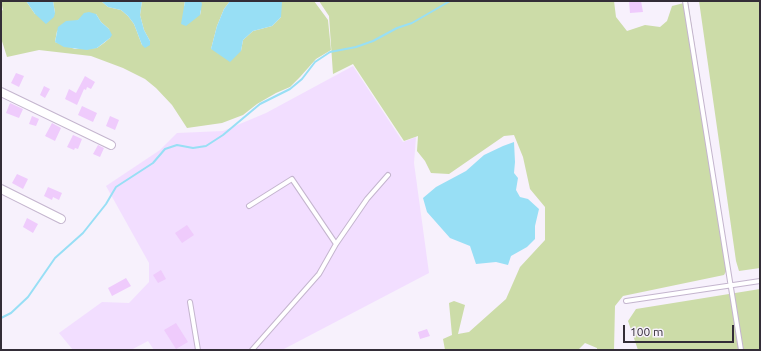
<!DOCTYPE html>
<html>
<head>
<meta charset="utf-8">
<style>
  body { margin:0 }
  #map { position:relative; width:761px; height:351px; overflow:hidden; background:#f7f1fc; font-family:Ubuntu,sans-serif }
  canvas { display:block }
  .frame { position:absolute; inset:0; border:2px solid #332d37; pointer-events:none }
  .scale { position:absolute; left:623px; top:325px; width:111px; height:18px; box-sizing:border-box; border:2px solid #332d37; border-top:0; padding-left:5px; font-size:12px; line-height:14px; white-space:nowrap; color:#332d37; -webkit-text-stroke:3px #f7f1fc; paint-order:stroke }
</style>
</head>
<body>
<div id="map">
<canvas width="761" height="351"></canvas>
<div class="frame"></div>
<div class="scale">100 m</div>
</div>
<script>
const c = document.querySelector('canvas').getContext('2d');
c.lineJoin = 'round';
function fillPath(path, color) {
  c.fillStyle = color;
  c.fill(path, 'evenodd');
}
function poly(rows) {
  const path = new Path2D();
  for (const r of rows) {
    path.moveTo(r[0], r[1]);
    for (let i = 2; i < r.length; i += 2) path.lineTo(r[i], r[i + 1]);
  }
  return path;
}
function stroke(path, color, width, dash) {
  c.strokeStyle = color;
  c.lineWidth = width;
  c.lineCap = dash ? 'butt' : 'round';
  c.setLineDash(dash || []);
  c.stroke(path);
}
const built = poly([
  [353,66,403,142,416,137,414,163,429,273,282,350,154,350,148,341,131,350,73,350,59,333,102,302,129,303,149,282,149,263,106,186,160,150,177,133,223,131,266,113]
]);
const green = poly([
  [1,1,26,1,35,14,55,13,53,1,101,1,108,7,121,10,128,16,134,24,142,45,150,41,144,30,140,15,142,1,185,1,184,6,200,15,201,11,201,1,230,1,224,9,217,26,211,49,241,51,243,40,253,31,272,26,281,17,281,1,314,1,328,20,331,50,316,59,300,77,290,87,276,93,257,104,243,115,222,123,187,128,172,105,156,88,145,79,123,68,91,56,39,50,7,57,1,38,1,11,3,10],
  [96,14,101,22,109,29,110,38,104,43,97,48,75,49,55,42,57,31,78,20],
  [319,1,614,1,616,17,627,31,645,25,660,27,667,21,672,6,688,2,729,266,724,275,623,296,615,306,614,350,597,350,597,348,585,343,578,350,445,350,443,339,452,335,449,303,454,301,465,305,458,334,469,332,506,299,520,267,545,240,545,207,530,189,523,157,514,135,504,136,449,174,431,173,425,161,417,151,418,136,404,141,353,64,333,74,329,16],
  [699,1,760,1,760,268,739,271,736,261],
  [760,289,760,350,638,350,628,321,636,309]
]);
const water = poly([
  [26,1,53,1,55,13,54,17,46,24,35,14],
  [101,1,142,1,140,15,144,30,150,41,150,45,145,48,142,45,134,24,128,16,121,10,108,7],
  [185,1,201,1,202,4,200,15,186,26,181,24],
  [230,1,282,2,281,17,272,26,253,31,243,40,241,51,230,62,211,49,217,26,224,9],
  [89,12,96,14,101,22,109,29,112,35,110,38,97,48,87,50,64,47,55,42,58,27,66,21,78,20,84,13],
  [514,142,515,162,514,173,518,178,516,190,520,197,528,199,539,209,535,226,535,239,527,247,511,256,508,265,496,262,476,264,470,246,450,238,427,212,423,198,436,187,466,171,484,155,503,146]
]);
const stream = poly([
  [1,318,11,313,28,297,55,258,83,233,106,204,116,187,153,163,165,149,177,145,193,148,206,146,223,135,260,104,290,89,302,79,315,62,330,52,356,47,373,41,397,28,412,23,450,1]
]);
const building = poly([
  [629,1,641,1,643,12,630,13],
  [16,73,24,76,19,87,11,83],
  [85,76,95,82,91,89,87,87,86,90,84,89,77,105,65,99,69,89,76,93],
  [44,86,50,89,45,98,40,95],
  [10,103,23,109,19,118,6,113],
  [82,106,97,113,93,122,78,115],
  [32,116,39,119,36,126,29,124],
  [110,116,119,120,115,130,106,126],
  [52,123,61,128,55,141,45,136],
  [73,135,82,139,78,149,75,148,74,150,67,147],
  [98,145,104,148,100,157,93,154],
  [17,174,28,179,23,189,12,183],
  [48,187,62,193,59,200,53,197,52,200,44,196],
  [27,218,38,224,33,233,23,227],
  [187,225,194,235,182,243,175,233],
  [161,270,166,279,158,283,153,275],
  [126,278,131,286,112,296,108,288],
  [176,323,188,342,176,349,164,330],
  [427,329,430,336,420,339,418,332]
]);
const lane = poly([
  [685,1,741,350],
  [249,206,292,179,336,244],
  [626,301,760,281],
  [190,302,198,350],
  [252,350,319,274,336,244,367,199,388,175]
]);
const street = poly([
  [1,92,111,145],
  [1,189,61,219]
]);
fillPath(built, '#f2deff');
fillPath(green, '#ccdca8');
fillPath(water, '#98dff5');
stroke(stream, '#98dff5', 2);
fillPath(building, '#efcbfc');
stroke(lane, '#c4b5ce', 6);
stroke(street, '#c4b5ce', 10);
stroke(lane, '#fff', 4);
stroke(street, '#fff', 8);
</script>
</body>
</html>
